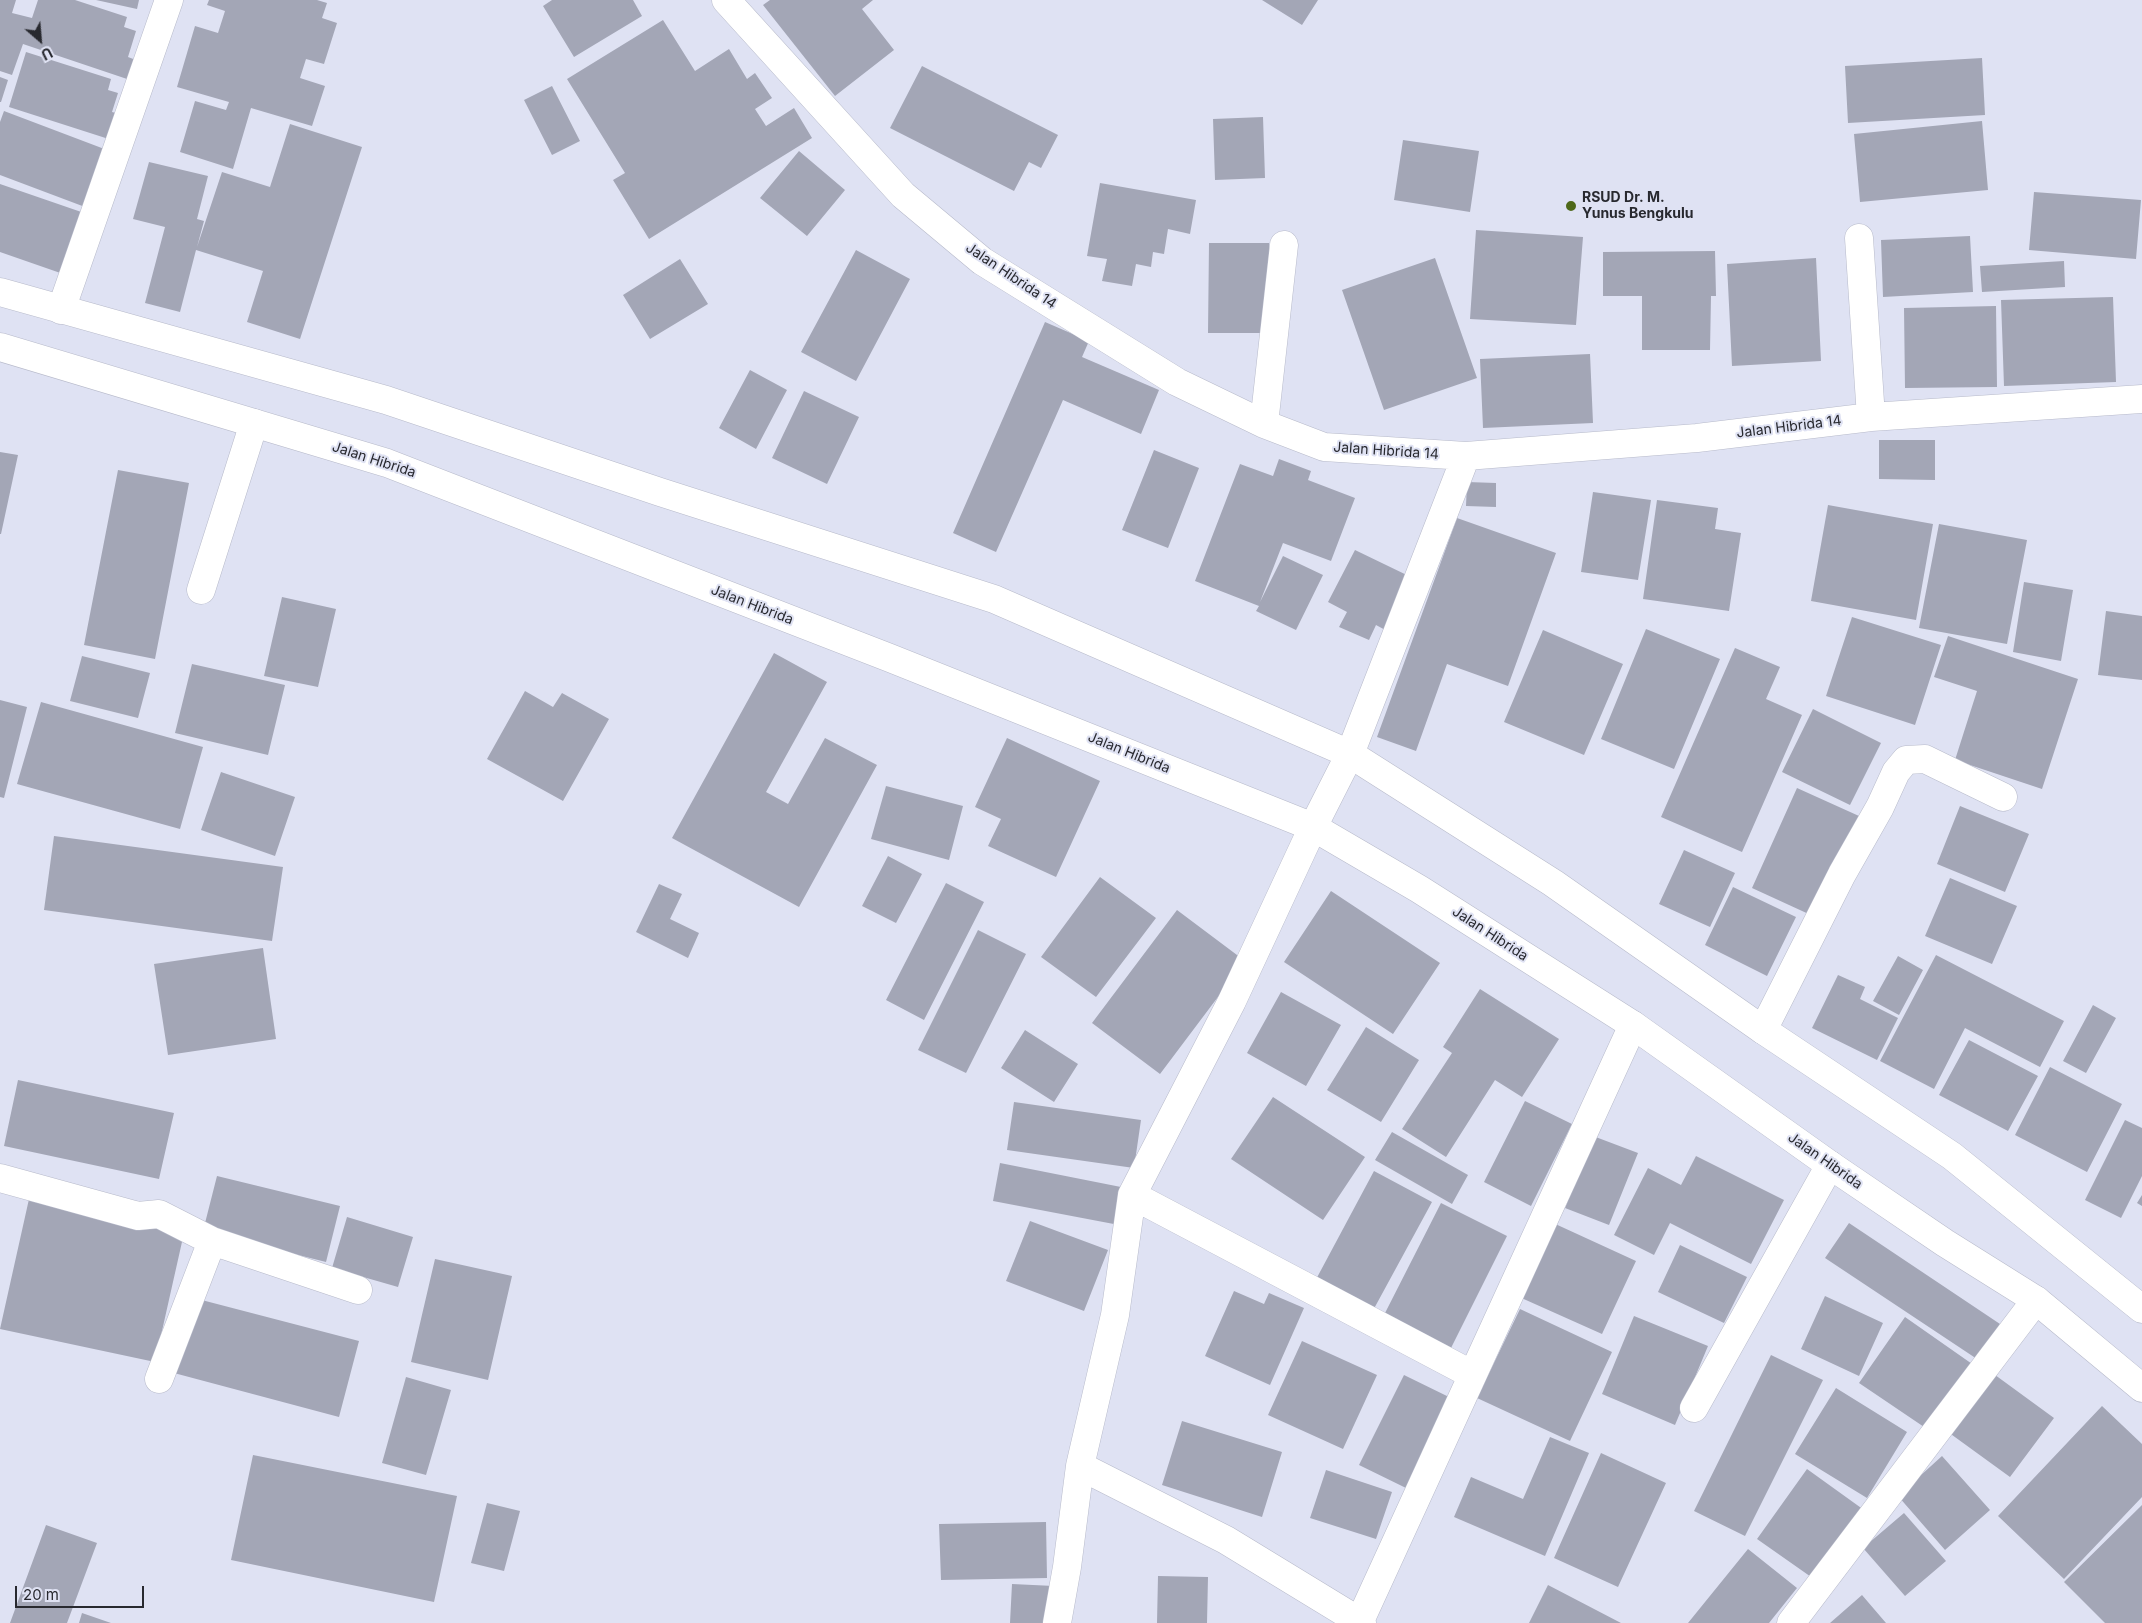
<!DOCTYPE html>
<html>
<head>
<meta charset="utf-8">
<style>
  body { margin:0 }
  #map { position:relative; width:2142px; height:1623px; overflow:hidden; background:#dfe2f3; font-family:Inter,sans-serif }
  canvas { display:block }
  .north { position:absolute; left:15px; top:15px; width:50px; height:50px; -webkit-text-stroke:4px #dfe2f3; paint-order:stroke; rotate:153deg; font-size:14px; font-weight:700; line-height:20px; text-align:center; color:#28292f }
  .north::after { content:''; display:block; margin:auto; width:18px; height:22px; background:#28292f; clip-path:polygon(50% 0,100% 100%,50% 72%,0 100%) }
  .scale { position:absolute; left:15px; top:1586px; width:129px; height:22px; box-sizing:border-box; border:2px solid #28292f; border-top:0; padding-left:6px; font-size:15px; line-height:18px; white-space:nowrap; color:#28292f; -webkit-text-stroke:4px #dfe2f3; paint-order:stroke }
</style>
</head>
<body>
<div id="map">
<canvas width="2142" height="1623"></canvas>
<div class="north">U</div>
<div class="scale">20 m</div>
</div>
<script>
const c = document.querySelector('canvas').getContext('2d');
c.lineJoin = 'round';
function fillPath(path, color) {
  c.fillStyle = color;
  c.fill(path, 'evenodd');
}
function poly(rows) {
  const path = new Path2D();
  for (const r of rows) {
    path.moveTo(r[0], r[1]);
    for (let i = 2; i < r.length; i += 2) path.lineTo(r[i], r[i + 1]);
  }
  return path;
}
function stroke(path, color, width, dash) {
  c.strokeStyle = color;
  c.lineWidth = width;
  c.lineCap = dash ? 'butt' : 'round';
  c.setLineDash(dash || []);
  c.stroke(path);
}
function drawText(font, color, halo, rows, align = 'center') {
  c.font = font + ' Inter,sans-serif';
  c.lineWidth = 4;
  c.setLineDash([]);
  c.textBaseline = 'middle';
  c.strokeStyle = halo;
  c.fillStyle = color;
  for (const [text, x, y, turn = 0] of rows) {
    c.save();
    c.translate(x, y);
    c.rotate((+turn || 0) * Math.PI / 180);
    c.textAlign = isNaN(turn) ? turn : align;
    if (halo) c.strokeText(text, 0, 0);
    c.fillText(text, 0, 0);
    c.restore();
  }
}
const building = poly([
  [0,0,16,0,12,13,32,18,38,0,75,0,127,17,124,27,136,31,128,57,141,62,133,81,23,44,12,75,0,71],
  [96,0,139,0,137,9],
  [209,0,317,0,327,3,322,18,337,23,324,64,306,59,300,78,325,86,312,126,251,108,233,169,180,152,195,101,226,110,229,102,177,87,195,26,218,33,225,11,207,5],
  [552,0,633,0,642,16,574,57,543,6],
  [770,0,873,0,862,9,894,50,835,96,763,5],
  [1262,0,1318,0,1302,25],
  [663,20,695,71,729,49,747,79,755,73,772,98,755,109,766,126,794,108,812,138,649,239,613,180,625,173,567,79],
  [26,52,111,79,108,90,118,93,112,112,127,116,118,142,9,107],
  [1982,58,1985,115,1848,123,1845,66],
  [922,66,1058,135,1041,168,1029,162,1014,191,890,128],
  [0,77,8,80,1,102,0,102],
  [552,86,580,141,552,155,524,100],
  [4,111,107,150,85,207,0,175,0,122],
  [1263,117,1265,178,1215,180,1213,119],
  [1982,121,1988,190,1860,202,1854,134],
  [290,124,362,147,300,339,247,322,263,271,196,250,180,312,145,303,165,227,133,219,149,162,208,176,197,219,204,221,197,247,222,172,270,187],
  [1403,140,1479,151,1470,212,1394,200],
  [799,151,845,190,807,236,760,198],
  [1100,183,1196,200,1190,234,1168,229,1164,254,1153,252,1151,267,1136,264,1132,286,1102,281,1107,259,1087,256],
  [0,184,90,215,69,276,0,252],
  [2034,192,2141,200,2136,259,2029,250],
  [1476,230,1583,237,1576,325,1470,319],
  [1970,236,1973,292,1883,297,1881,240],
  [1209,243,1269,243,1269,333,1208,333],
  [856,250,910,279,856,381,801,352],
  [1715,251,1716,296,1711,296,1710,350,1642,350,1642,296,1603,296,1603,252],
  [1435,258,1477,378,1384,410,1342,290],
  [1816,258,1821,361,1732,366,1727,264],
  [680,259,708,304,650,339,623,295],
  [2064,261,2065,287,1982,292,1980,266],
  [2113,297,2116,382,2004,386,2001,300],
  [1996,306,1997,387,1905,388,1904,308],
  [1045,322,1089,341,1082,357,1159,390,1141,434,1063,400,996,552,953,533],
  [1590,354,1593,423,1483,428,1480,359],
  [750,370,787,390,756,449,719,428],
  [804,391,859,417,827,484,772,458],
  [1879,440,1935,440,1935,480,1879,479],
  [1154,450,1199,468,1168,548,1122,530],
  [0,452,18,455,1,534,0,534],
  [1279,459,1311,471,1308,480,1355,498,1331,561,1283,543,1260,602,1283,556,1323,575,1296,630,1256,611,1259,606,1195,581,1240,464,1273,476],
  [118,470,189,483,155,659,84,645],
  [1467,482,1496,483,1496,507,1466,506],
  [1593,492,1651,500,1638,580,1581,572],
  [1657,500,1718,508,1715,529,1741,533,1729,611,1643,599],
  [1828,505,1933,524,1916,620,1811,601],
  [1457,518,1556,553,1508,686,1447,664,1416,751,1377,737],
  [1939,524,2027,540,2007,644,1919,628],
  [1355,550,1415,579,1389,632,1376,625,1369,640,1339,627,1347,612,1328,602],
  [2024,582,2073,590,2061,661,2013,652],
  [282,597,336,609,318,687,264,676],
  [2106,611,2142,616,2142,680,2098,675],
  [1852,617,1941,645,1915,725,1826,696],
  [1646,629,1720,659,1674,769,1601,739],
  [1543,630,1623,664,1584,755,1504,722],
  [1948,636,2078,679,2042,789,1955,760,1977,691,1934,677],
  [1735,648,1780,667,1766,699,1802,715,1742,852,1661,817],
  [774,653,827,682,766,792,788,804,825,738,877,765,799,907,672,838],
  [82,656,150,673,138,718,70,701],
  [192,664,285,685,268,755,175,733],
  [525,691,553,707,562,693,609,719,563,801,487,759],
  [0,700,27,707,4,798,0,797],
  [41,702,203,747,180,829,17,784],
  [1813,709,1881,743,1850,805,1782,772],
  [1007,738,1100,781,1056,877,988,846,1001,819,975,807],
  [221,772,295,797,275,856,201,830],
  [886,786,963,806,949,860,871,839],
  [1797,788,1859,816,1813,916,1752,888],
  [1960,806,2029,834,2005,892,1937,864],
  [54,836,283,867,272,941,44,910],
  [1684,850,1735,873,1710,927,1659,904],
  [888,856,922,874,896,923,862,906],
  [1100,877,1156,918,1096,997,1041,957],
  [1950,878,2017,906,1992,964,1925,936],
  [946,883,984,902,924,1020,886,1000],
  [659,884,682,894,670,919,699,933,688,958,636,932],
  [1733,887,1796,917,1767,976,1705,945],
  [1331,891,1440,963,1393,1034,1284,962],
  [1177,910,1245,961,1160,1074,1092,1023],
  [978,930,1026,954,966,1073,918,1050],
  [263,948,276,1039,168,1055,154,964],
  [1936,955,2064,1021,2040,1067,1965,1028,1934,1089,1880,1061],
  [1898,956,1923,970,1899,1015,1873,1001],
  [1838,975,1865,987,1860,999,1898,1018,1877,1060,1812,1028],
  [1480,989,1559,1039,1522,1097,1495,1080,1446,1157,1402,1129,1452,1053,1443,1047],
  [1281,992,1341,1025,1306,1086,1247,1053],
  [2093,1005,2116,1018,2086,1073,2063,1061],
  [1366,1027,1419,1060,1381,1122,1327,1090],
  [1025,1030,1078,1064,1054,1102,1001,1068],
  [1969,1040,2038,1076,2008,1131,1939,1095],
  [2050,1067,2122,1104,2087,1172,2015,1135],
  [18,1080,174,1113,159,1179,4,1146],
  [1273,1097,1365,1157,1323,1220,1231,1159],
  [1525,1101,1572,1124,1531,1206,1484,1182],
  [1014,1102,1141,1120,1134,1168,1007,1150],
  [2125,1120,2142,1128,2142,1176,2121,1218,2085,1200],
  [1392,1132,1468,1175,1452,1204,1375,1160],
  [1593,1136,1638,1153,1609,1225,1565,1208],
  [1696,1156,1784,1200,1751,1264,1670,1223,1654,1255,1614,1235,1648,1168,1681,1185],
  [1000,1163,1126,1188,1119,1225,993,1201],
  [1374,1171,1432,1202,1370,1316,1313,1285],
  [217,1176,340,1206,326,1262,203,1231],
  [2142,1195,2142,1206,2137,1203],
  [29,1199,184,1233,155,1362,0,1329],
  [1441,1203,1507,1236,1451,1348,1384,1315],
  [347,1217,413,1237,398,1287,332,1268],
  [1030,1221,1108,1250,1084,1311,1006,1281],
  [1551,1222,1636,1261,1602,1334,1517,1296],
  [1849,1223,2000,1324,1977,1359,1825,1258],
  [1680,1245,1747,1277,1724,1323,1658,1292],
  [435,1259,512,1276,488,1380,411,1362],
  [1234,1291,1264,1304,1269,1293,1304,1308,1270,1385,1205,1356],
  [1825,1296,1883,1323,1859,1376,1801,1349],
  [194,1298,359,1341,339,1417,174,1373],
  [1520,1309,1612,1352,1570,1441,1477,1398],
  [1634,1316,1708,1346,1675,1425,1602,1394],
  [1905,1317,1975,1366,1930,1431,1859,1383],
  [1302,1341,1377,1375,1343,1449,1268,1415],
  [1771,1355,1823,1380,1745,1536,1694,1511],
  [1991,1372,2054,1418,2010,1477,1948,1432],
  [1404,1375,1451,1398,1406,1488,1359,1465],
  [406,1377,451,1390,426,1475,382,1463],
  [1836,1388,1907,1432,1867,1498,1795,1454],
  [2102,1406,2142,1444,2142,1497,2064,1579,1998,1516],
  [1182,1421,1282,1452,1262,1517,1162,1485],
  [1550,1437,1589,1453,1545,1556,1454,1517,1471,1477,1523,1499],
  [1601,1453,1666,1483,1618,1587,1554,1558],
  [253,1455,457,1496,434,1602,231,1560],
  [1942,1456,1990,1510,1945,1550,1898,1496],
  [1807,1469,1864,1510,1814,1579,1757,1539],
  [1326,1470,1392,1492,1376,1539,1310,1518],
  [487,1503,520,1511,504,1571,471,1563],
  [2142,1505,2142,1623,2105,1623,2064,1582],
  [1904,1513,1946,1561,1905,1596,1863,1548],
  [1046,1522,1047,1578,941,1580,939,1524],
  [46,1525,97,1543,67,1623,10,1623],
  [1748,1549,1797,1588,1769,1623,1688,1623],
  [1158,1576,1208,1577,1207,1623,1157,1623],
  [1012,1584,1054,1586,1051,1623,1010,1623],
  [1548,1585,1621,1623,1529,1623],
  [1862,1595,1886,1623,1830,1623],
  [82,1613,111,1623,79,1623]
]);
const minor = poly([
  [726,0,903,195,982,261,1177,382,1264,424,1324,447,1466,456,1697,438,1871,417,2142,399],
  [1859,238,1871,417],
  [61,310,169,0],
  [1264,424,1284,245],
  [201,590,254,423],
  [1763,1030,1842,874,1880,807,1896,772,1906,760,1925,759,2003,797],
  [0,1178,138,1216,159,1214,212,1241,159,1379],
  [1132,1195,1471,1374],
  [212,1241,358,1290],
  [1694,1408,1830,1165],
  [1080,1466,1226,1540,1362,1623],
  [1057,1623,1067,1567,1080,1466,1115,1315,1132,1195,1232,1001,1313,827,1350,754,1466,456],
  [1359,1623,1633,1025],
  [1791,1623,2036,1300]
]);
const major = poly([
  [0,292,386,400,660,492,994,599,1350,754,1553,883,1763,1030,1952,1156,2142,1309],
  [0,347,387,463,890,658,1313,827,1419,889,1633,1025,1830,1165,1945,1243,2036,1300,2142,1388]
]);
const markers = [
  [1571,206,6,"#4e6819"]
];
const poiNames = [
  ["RSUD Dr. M.",1582,198],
  ["Yunus Bengkulu",1582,214]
];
const streetNames = [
  ["Jalan Hibrida 14",1011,276,34],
  ["Jalan Hibrida 14",1789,427,-7],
  ["Jalan Hibrida 14",1386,451,4],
  ["Jalan Hibrida",374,460,18],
  ["Jalan Hibrida",752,605,21],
  ["Jalan Hibrida",1129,753,22],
  ["Jalan Hibrida",1490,934,33],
  ["Jalan Hibrida",1825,1161,35]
];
fillPath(building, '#a3a6b6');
stroke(minor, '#b7baca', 29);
stroke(major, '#b7baca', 29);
stroke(minor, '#fff', 28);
stroke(major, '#fff', 28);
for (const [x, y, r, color] of markers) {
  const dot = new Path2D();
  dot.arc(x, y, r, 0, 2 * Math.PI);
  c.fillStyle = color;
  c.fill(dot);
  stroke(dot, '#dfe2f3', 2);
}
drawText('bold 14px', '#28292f', '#dfe2f3', poiNames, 'left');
drawText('14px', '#28292f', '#dfe2f3', streetNames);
</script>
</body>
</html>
